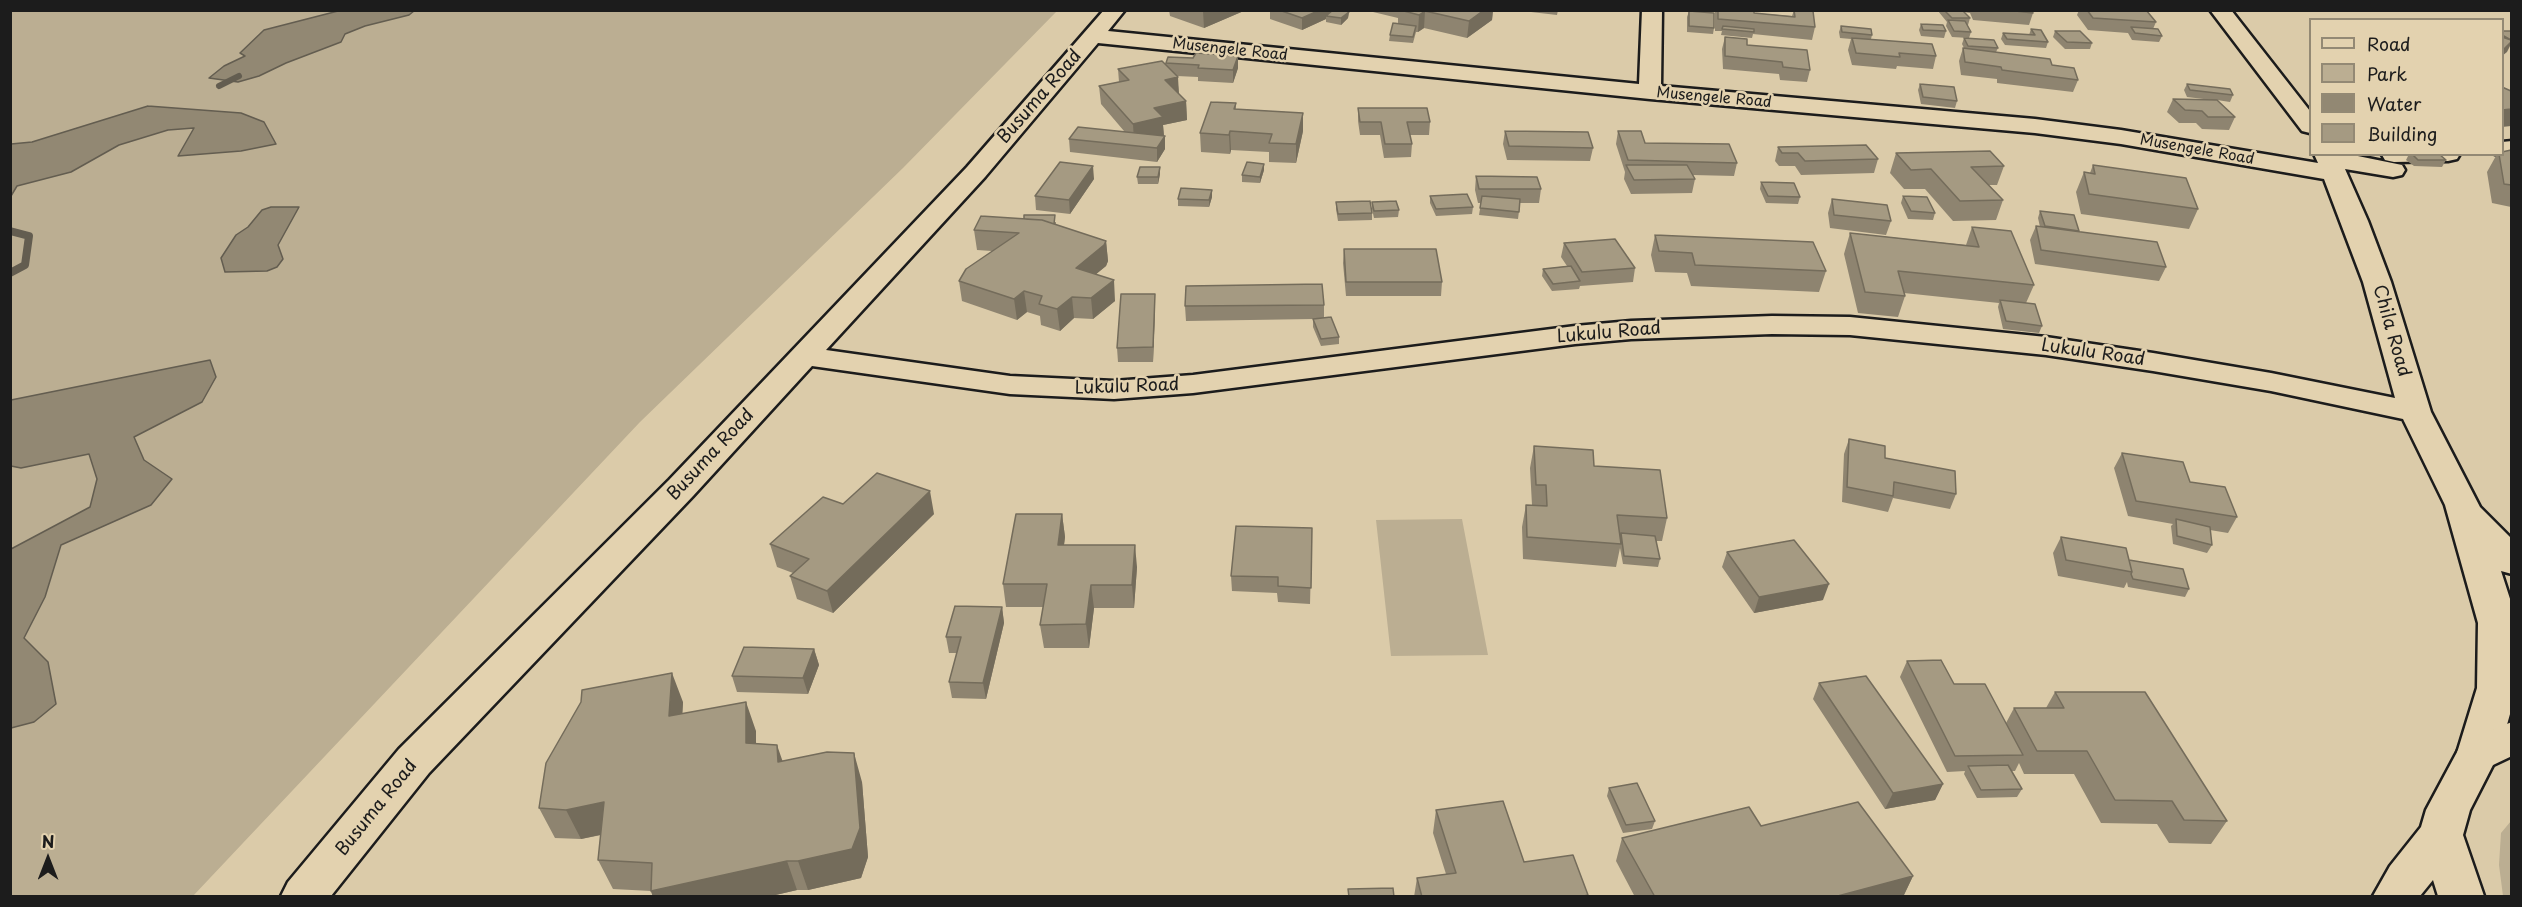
<!DOCTYPE html>
<html>
<head>
<meta charset="utf-8">
<style>
  body { margin:0 }
  #map { position:relative; width:2522px; height:907px; overflow:hidden; background:#dbcba9; font-family:"Playpen Sans",sans-serif }
  canvas { display:block }
  .frame { position:absolute; inset:0; border:12px solid #1c1c1c; pointer-events:none }
  .legend { position:absolute; left:2309px; top:18px; width:195px; height:138px; box-sizing:border-box; background:#e3d2af; border:2px solid #938974; margin:0; padding:8px 10px; list-style:none; font-size:18px; color:#1c1c1c }
  .legend li { display:flex; align-items:center; gap:12px; height:30px }
  .legend b { width:30px; border:2px solid #938974 }
  .north { position:absolute; left:18px; top:829px; width:60px; height:60px; -webkit-text-stroke:4px #e3d2af; paint-order:stroke; rotate:0deg; font-size:16px; font-weight:700; line-height:24px; text-align:center; color:#1c1c1c }
  .north::after { content:''; display:block; margin:auto; width:21px; height:27px; background:#1c1c1c; clip-path:polygon(50% 0,100% 100%,50% 72%,0 100%) }
</style>
</head>
<body>
<div id="map">
<canvas width="2522" height="907"></canvas>
<div class="frame"></div>
<ul class="legend">
<li><b style="height:8px;background:#e3d2af"></b>Road</li>
<li><b style="height:16px;background:#bbae92"></b>Park</li>
<li><b style="height:16px;background:#928873"></b>Water</li>
<li><b style="height:16px;background:#a59a82"></b>Building</li>
</ul>
<div class="north">N</div>
</div>
<script>
const c = document.querySelector('canvas').getContext('2d');
c.lineJoin = 'round';
function fillPath(path, color) {
  c.fillStyle = color;
  c.fill(path, 'evenodd');
}
function poly(rows) {
  const path = new Path2D();
  for (const r of rows) {
    path.moveTo(r[0], r[1]);
    for (let i = 2; i < r.length; i += 2) path.lineTo(r[i], r[i + 1]);
  }
  return path;
}
function stroke(path, color, width, dash) {
  c.strokeStyle = color;
  c.lineWidth = width;
  c.lineCap = dash ? 'butt' : 'round';
  c.setLineDash(dash || []);
  c.stroke(path);
}
function drawText(font, color, halo, rows, align = 'center') {
  c.font = font + ' "Playpen Sans",sans-serif';
  c.lineWidth = 5;
  c.setLineDash([]);
  c.textBaseline = 'middle';
  c.strokeStyle = halo;
  c.fillStyle = color;
  for (const [text, x, y, turn = 0] of rows) {
    c.save();
    c.translate(x, y);
    c.rotate((+turn || 0) * Math.PI / 180);
    c.textAlign = isNaN(turn) ? turn : align;
    if (halo) c.strokeText(text, 0, 0);
    c.fillText(text, 0, 0);
    c.restore();
  }
}
const green = poly([
  [11,11,1057,11,903,168,640,422,193,896,11,896],
  [1462,519,1488,655,1391,656,1376,520],
  [2511,821,2511,896,2503,896,2499,865,2501,833]
]);
const water = poly([
  [338,11,414,11,409,15,365,26,345,34,341,42,286,63,259,76,238,82,209,78,224,66,245,56,240,53,264,30,338,11],
  [148,106,241,113,264,122,276,144,241,151,178,156,194,128,168,130,119,145,71,172,17,186,11,196,11,144,32,142,148,106],
  [271,207,299,207,278,245,283,259,277,267,267,271,225,272,221,258,236,235,248,227,262,210,271,207],
  [210,360,216,377,202,402,134,437,144,460,172,479,151,505,61,545,45,597,24,638,48,662,56,704,34,722,11,728,11,549,90,507,97,479,89,454,21,468,11,466,11,400,210,360]
]);
const streamFar1 = poly([
  [219,86,239,76]
]);
const stream = poly([
  [10,231,29,236,25,265,10,273]
]);
const minor = poly([
  [1104,10,1125,10,1108,31,1639,84,1642,10,1662,10,1661,86,2035,119,2121,130,2318,163,2314,154,2348,154,2402,165,2405,170,2402,175,2393,177,2345,169,2368,221,2391,282,2431,412,2480,507,2512,539,2512,574,2501,571,2512,605,2512,707,2499,753,2493,765,2478,770,2463,765,2457,753,2477,688,2478,623,2445,505,2403,419,2271,391,2153,371,2046,355,1850,335,1772,334,1631,339,1575,344,1193,393,1114,399,1010,394,812,366,693,496,429,773,331,896,281,896,288,882,399,749,669,480,967,167,1104,10],
  [1098,43,1650,99,2035,133,2121,144,2324,179,2363,282,2395,398,2271,373,2153,353,2046,337,1850,317,1772,316,1631,321,1575,326,1193,375,1114,381,1010,376,826,350,985,177,1098,43],
  [2210,10,2231,10,2310,111,2310,133,2302,131,2210,10],
  [2512,141,2512,155,2495,154,2502,154,2502,142,2512,141],
  [2460,154,2457,159,2448,161,2394,162,2385,160,2382,155,2460,154]
]);
const major = poly([
  [2512,722,2512,756,2493,765,2470,810,2463,835,2484,896,2438,896,2433,880,2420,896,2373,896,2390,866,2421,827,2426,810,2463,741,2512,722]
]);
const wall = poly([
  [1169,10,1246,10,1204,28,1170,16],
  [1270,10,1345,10,1349,12,1348,18,1341,25,1326,22,1326,19,1302,30,1270,19],
  [1373,10,1493,10,1492,20,1467,38,1424,28,1418,32,1416,32,1413,43,1389,41,1390,35,1398,23,1398,18,1373,12],
  [1532,10,1558,10,1557,15,1531,12],
  [1709,10,1709,12,1714,28,1713,34,1687,32,1687,17,1689,11],
  [1715,10,1754,10,1754,13,1792,16,1794,10,1813,11,1815,27,1812,40,1753,34,1752,38,1721,35,1722,31,1715,31],
  [1938,10,2032,10,2033,13,2029,25,1973,20,1970,13,1963,12,1970,18,1968,25,1967,25,1971,32,1969,38,1952,37,1946,26,1947,22,1938,11],
  [2079,10,2146,10,2156,22,2153,29,2162,36,2159,42,2132,40,2128,33,2088,30,2077,15],
  [1921,24,1946,31,1944,38,1921,36,1919,30],
  [1841,26,1872,35,1871,39,1936,56,1933,69,1897,66,1896,69,1852,65,1848,50,1851,39,1840,38,1839,32],
  [2031,29,2048,42,2046,48,2005,45,2001,39,2003,33,2029,35],
  [2055,31,2092,43,2090,49,2065,49,2053,37],
  [1725,37,1747,45,1810,70,1807,82,1780,80,1779,74,1723,69,1722,49],
  [1964,38,1998,48,1996,52,2052,65,2078,80,2073,92,1997,83,1997,79,1961,75,1959,61,1963,48,1964,48,1962,44],
  [1238,56,1238,68,1233,83,1198,81,1198,77,1177,76,1179,94,1186,101,1187,120,1163,125,1165,149,1157,162,1070,152,1069,139,1124,131,1101,104,1099,86,1119,82,1118,69,1166,65,1166,63,1193,58],
  [1920,84,1957,101,1955,108,1921,104,1918,90],
  [2187,84,2233,95,2230,102,2217,100,2235,117,2229,130,2202,129,2196,123,2179,123,2167,112,2173,99,2212,100,2187,97,2184,90],
  [1236,103,1236,109,1303,113,1303,131,1296,163,1269,162,1269,152,1231,150,1230,154,1201,152,1200,133],
  [1358,108,1430,122,1429,135,1410,135,1412,144,1411,157,1384,158,1380,135,1360,135,1358,121],
  [1505,131,1593,148,1590,161,1507,160,1503,144],
  [1618,131,1645,143,1737,163,1734,176,1693,175,1695,179,1692,193,1631,194,1624,179,1625,172,1616,144],
  [1778,147,1878,159,1874,173,1801,175,1795,166,1779,166,1775,161],
  [2511,150,2511,207,2492,203,2487,172,2497,154,2502,154],
  [1896,153,2004,166,1997,185,1989,185,2003,200,1996,220,1953,221,1925,189,1904,189,1890,173],
  [2409,154,2439,154,2446,160,2442,167,2414,166,2406,160],
  [2093,165,2198,209,2189,229,2081,214,2076,192,2084,172,2090,173],
  [1264,170,1260,183,1242,182,1242,175],
  [1160,174,1158,184,1138,184,1137,177],
  [1476,176,1541,189,1539,203,1520,203,1518,219,1479,215,1481,203,1478,203,1475,190],
  [1094,179,1070,214,1036,210,1035,196],
  [1761,182,1800,197,1798,204,1766,203,1760,189],
  [1430,196,1473,207,1472,214,1436,216,1430,203],
  [1903,196,1935,213,1933,220,1908,219,1901,203],
  [1212,197,1209,207,1178,206,1178,199],
  [1832,199,1891,221,1886,235,1830,228,1828,213],
  [1336,202,1372,213,1372,220,1338,221,1336,209],
  [1372,202,1399,210,1398,217,1374,218,1372,209],
  [2040,211,2079,231,2079,232,2166,267,2159,281,2035,264,2030,240,2036,226,2040,227,2038,218],
  [1056,222,1056,225,1106,241,1108,261,1106,266,1096,274,1115,301,1093,319,1074,318,1060,331,1041,325,1040,316,1027,312,1017,320,962,301,959,281,992,251,977,250,974,230],
  [1972,227,2034,285,2026,303,2042,326,2039,333,2003,329,1998,307,1999,303,1904,293,1905,296,1898,317,1858,313,1844,254,1850,233,1966,245],
  [1655,235,1826,271,1819,292,1691,286,1687,273,1655,272,1651,255],
  [1564,243,1635,268,1633,282,1580,286,1579,289,1552,291,1542,276,1543,269,1567,266,1561,257],
  [1344,249,1442,282,1441,296,1346,296,1343,263],
  [1324,305,1324,318,1339,337,1339,344,1321,346,1313,327,1313,319,1186,321,1185,306],
  [1155,308,1153,362,1118,362,1117,348],
  [1849,439,1956,494,1950,509,1893,498,1888,512,1842,502,1844,454],
  [1534,446,1594,466,1667,518,1662,541,1656,541,1660,559,1658,567,1623,564,1620,548,1616,567,1523,559,1522,527,1526,505,1532,505,1530,468],
  [2122,453,2190,482,2237,517,2228,533,2210,530,2212,545,2207,553,2173,544,2171,526,2173,524,2128,516,2114,468],
  [843,504,934,514,833,613,797,599,790,576,793,573,777,567,770,544],
  [1062,514,1065,537,1064,545,1137,567,1134,608,1094,608,1089,648,1044,648,1040,625,1044,607,1006,607,1003,584],
  [1312,528,1310,604,1278,602,1277,593,1232,591,1231,576],
  [2061,537,2129,560,2189,589,2185,597,2128,587,2127,582,2124,588,2058,576,2053,553],
  [1727,552,1823,600,1754,613,1722,567],
  [1002,607,1004,623,986,699,952,698,949,682,957,653,949,653,946,637],
  [814,649,819,665,808,694,737,692,732,676],
  [1907,661,1954,684,2006,723,2014,708,2046,708,2055,692,2227,821,2211,844,2169,843,2157,824,2101,823,2074,774,2024,774,2019,763,2015,771,2011,771,2022,789,2017,797,1977,798,1964,774,1965,771,1947,772,1900,677],
  [1819,683,1943,784,1935,800,1885,809,1813,699],
  [581,702,683,702,682,713,756,731,756,744,783,761,862,782,868,857,861,878,808,890,797,890,767,897,653,897,651,891,613,889,598,860,601,835,581,839,555,838,539,808],
  [1609,788,1655,821,1652,829,1623,833,1607,796],
  [1436,810,1524,862,1588,895,1588,897,1414,897,1417,878,1446,874,1433,833],
  [1761,826,1913,876,1903,897,1635,897,1616,861,1622,838]
]);
const shadedWall = poly([
  [1205,10,1246,10,1204,28,1203,11],
  [1320,10,1345,10,1326,16,1326,19,1302,30,1302,18],
  [1484,10,1493,10,1492,20,1467,38,1469,21],
  [1425,11,1424,28,1418,32,1419,15],
  [1349,12,1348,18,1341,25,1341,18],
  [2511,42,2511,44,2507,52,2502,56,2502,51],
  [1238,56,1238,68,1233,83,1233,70],
  [1178,77,1179,95,1165,80],
  [1186,101,1187,120,1163,125,1164,136,1134,142,1133,124,1154,108],
  [2511,109,2511,126,2502,127,2502,110],
  [1303,113,1303,131,1296,163,1296,144],
  [1230,131,1231,150,1230,154,1229,135],
  [1165,136,1165,149,1157,162,1157,148],
  [1264,164,1264,170,1260,183,1260,177],
  [1093,166,1094,179,1070,214,1069,200],
  [1160,167,1160,174,1158,184,1158,177],
  [1212,190,1212,197,1209,207,1209,200],
  [1106,241,1108,261,1106,266,1078,289,1076,268],
  [1114,280,1115,301,1093,319,1091,298],
  [1024,291,1027,312,1017,320,1014,299],
  [1155,294,1155,308,1153,362,1153,347],
  [1072,297,1074,318,1060,331,1057,309],
  [930,491,934,514,833,613,827,591],
  [1062,514,1065,537,1061,567,1058,545],
  [1135,545,1137,567,1134,608,1132,585],
  [1829,584,1823,600,1754,613,1759,597],
  [1091,585,1094,608,1089,648,1086,624],
  [1002,607,1004,623,986,699,983,683],
  [814,649,819,665,808,694,803,678],
  [672,673,683,702,681,745,669,716],
  [746,702,756,731,756,773,746,743],
  [777,745,787,774,778,762],
  [854,753,862,782,868,857,861,878,808,890,798,861],
  [1943,784,1935,800,1885,809,1893,793],
  [604,802,618,831,581,839,566,810],
  [787,861,797,890,767,897,653,897,651,891],
  [1913,876,1903,897,1834,897]
]);
const building = poly([
  [1279,10,1320,10,1302,18,1279,10],
  [1333,10,1343,10,1349,12,1341,18,1326,16,1333,10],
  [1400,10,1484,10,1469,21,1425,11,1419,15,1400,10],
  [1718,10,1754,10,1754,13,1795,17,1794,10,1813,11,1815,27,1718,19,1718,10],
  [1944,10,1962,10,1970,18,1952,18,1944,10],
  [2006,10,2032,10,2033,13,2006,10],
  [2087,10,2146,10,2156,22,2093,18,2087,10],
  [1689,11,1714,13,1714,28,1689,26,1689,11],
  [1948,20,1965,21,1971,32,1954,31,1948,20],
  [1393,23,1416,26,1413,37,1390,35,1393,23],
  [1921,24,1943,25,1946,31,1923,30,1921,24],
  [1723,26,1754,29,1754,32,1722,29,1723,26],
  [1841,26,1871,29,1872,35,1842,32,1841,26],
  [2131,27,2158,29,2162,36,2135,33,2131,27],
  [2031,29,2041,30,2048,42,2007,39,2003,33,2035,35,2031,29],
  [2055,31,2080,31,2092,43,2067,42,2055,31],
  [2502,31,2511,31,2511,40,2502,35,2502,31],
  [1725,37,1747,39,1747,45,1807,50,1810,70,1783,67,1782,62,1725,56,1725,37],
  [2502,37,2511,40,2511,42,2502,51,2502,37],
  [1852,38,1932,44,1936,56,1899,53,1900,57,1856,53,1852,38],
  [1964,38,1994,40,1998,48,1968,46,1964,38],
  [1963,48,2050,59,2052,65,2074,68,2078,80,2002,70,2001,67,1965,62,1963,48],
  [1196,53,1238,56,1233,70,1198,68,1199,65,1166,63,1168,57,1193,58,1196,53],
  [1162,61,1178,77,1165,80,1186,101,1154,108,1163,117,1133,124,1099,86,1129,80,1118,69,1162,61],
  [1920,84,1954,87,1957,101,1923,97,1920,84],
  [2187,84,2230,89,2233,95,2190,90,2187,84],
  [2502,87,2511,91,2511,109,2502,110,2502,87],
  [2173,99,2217,100,2235,117,2208,117,2202,111,2185,110,2173,99],
  [1211,102,1236,103,1234,109,1303,113,1296,144,1269,143,1272,134,1230,131,1229,135,1200,133,1211,102],
  [1358,108,1427,108,1430,122,1407,122,1412,144,1385,144,1381,122,1360,122,1358,108],
  [1078,127,1165,136,1157,148,1069,139,1078,127],
  [1505,131,1588,132,1593,148,1509,146,1505,131],
  [1618,131,1641,131,1645,143,1729,144,1737,163,1628,160,1618,131],
  [1866,145,1878,159,1805,161,1798,153,1782,153,1778,147,1866,145],
  [2511,150,2511,185,2504,184,2499,154,2502,154,2502,152,2511,150],
  [1990,151,2004,166,1971,167,2003,200,1960,201,1931,169,1911,170,1896,153,1990,151],
  [2412,154,2439,154,2446,160,2418,160,2412,154],
  [1060,162,1093,166,1069,200,1035,196,1060,162],
  [1247,162,1264,164,1260,177,1242,175,1247,162],
  [1626,165,1687,165,1695,179,1634,180,1626,165],
  [2093,165,2186,178,2198,209,2089,194,2084,172,2095,174,2093,165],
  [1140,167,1160,167,1158,177,1137,177,1140,167],
  [1476,176,1537,177,1541,189,1479,189,1476,176],
  [1761,182,1794,183,1800,197,1768,196,1761,182],
  [1181,188,1212,190,1209,200,1178,199,1181,188],
  [1467,194,1473,207,1436,209,1430,196,1467,194],
  [1482,196,1520,199,1519,212,1480,208,1482,196],
  [1903,196,1927,197,1935,213,1911,211,1903,196],
  [1832,199,1887,205,1891,221,1834,215,1832,199],
  [1370,201,1372,213,1338,214,1336,202,1370,201],
  [1396,201,1399,210,1374,211,1372,202,1396,201],
  [2040,211,2074,215,2079,231,2045,226,2040,211],
  [1024,215,1055,215,1054,224,1042,220,1024,219,1024,215],
  [981,216,1042,220,1106,241,1104,245,1076,268,1114,280,1091,298,1072,297,1057,309,1039,304,1042,296,1024,291,1014,299,959,281,966,269,1019,233,974,230,981,216],
  [2036,226,2157,242,2166,267,2041,250,2036,226],
  [1972,227,2011,231,2034,285,1898,271,1905,296,1865,292,1850,233,1979,247,1972,227],
  [1655,235,1813,242,1826,271,1695,265,1692,253,1659,251,1655,235],
  [1615,239,1635,268,1582,272,1564,243,1615,239],
  [1344,249,1436,249,1442,282,1346,282,1344,249],
  [1571,266,1580,281,1553,284,1543,269,1571,266],
  [1322,284,1324,305,1185,306,1186,286,1322,284],
  [1121,294,1155,294,1153,347,1117,348,1121,294],
  [2000,300,2035,304,2042,326,2006,321,2000,300],
  [1331,317,1339,337,1321,339,1313,319,1331,317],
  [1849,439,1885,446,1885,458,1955,471,1956,494,1894,482,1893,496,1847,487,1849,439],
  [1534,446,1593,450,1594,466,1660,470,1667,518,1617,515,1621,544,1527,537,1526,505,1547,506,1546,485,1536,485,1534,446],
  [2122,453,2183,462,2190,482,2225,487,2237,517,2136,501,2122,453],
  [877,473,930,491,827,591,790,576,809,559,770,544,823,497,843,504,877,473],
  [1016,514,1062,514,1058,545,1135,545,1132,585,1091,585,1086,624,1040,625,1047,584,1003,584,1016,514],
  [2176,519,2210,527,2212,545,2177,536,2176,519],
  [1236,526,1312,528,1311,588,1278,586,1278,577,1231,576,1236,526],
  [1621,533,1655,536,1660,559,1624,556,1621,533],
  [2061,537,2126,548,2132,572,2066,560,2061,537],
  [1794,540,1829,584,1759,597,1727,552,1794,540],
  [2129,560,2183,569,2189,589,2133,579,2131,574,2132,572,2129,560],
  [955,606,1002,607,983,683,949,682,961,637,946,637,955,606],
  [744,647,814,649,803,678,732,676,744,647],
  [1941,660,1954,684,1985,684,2023,755,1955,756,1907,661,1941,660],
  [672,673,669,716,746,702,746,743,777,745,778,762,827,752,854,753,860,828,852,849,798,861,787,861,651,891,652,863,598,860,604,802,566,810,539,808,546,763,581,702,582,690,672,673],
  [1866,676,1943,784,1893,793,1819,683,1866,676],
  [2055,692,2145,692,2227,821,2184,820,2172,801,2115,800,2087,751,2037,751,2014,708,2064,708,2055,692],
  [2008,765,2022,789,1981,790,1968,766,2008,765],
  [1637,783,1655,821,1626,825,1609,788,1637,783],
  [1503,801,1524,862,1573,855,1588,895,1580,897,1422,897,1417,878,1456,873,1436,810,1503,801],
  [1858,802,1913,876,1834,897,1655,897,1622,838,1749,807,1761,826,1858,802],
  [1393,888,1394,897,1349,897,1348,889,1393,888]
]);
const farStreetnames = [
  ["Musengele Road",1230,50,6],
  ["Musengele Road",1714,98,5],
  ["Musengele Road",2197,150,10]
];
const streetNames = [
  ["Busuma Road",1040,97,-49],
  ["Chila Road",2391,331,74],
  ["Lukulu Road",1609,333,-5],
  ["Lukulu Road",2093,353,8],
  ["Lukulu Road",1127,387,-2],
  ["Busuma Road",711,455,-47],
  ["Busuma Road",377,808,-51]
];
fillPath(green, '#bbae92');
fillPath(water, '#928873');
stroke(water, '#635d50', 1.5);
stroke(streamFar1, '#635d50', 6);
stroke(stream, '#635d50', 8);
stroke(minor, '#1c1c1c', 5);
stroke(major, '#1c1c1c', 5);
fillPath(minor, '#e3d2af');
fillPath(major, '#e3d2af');
fillPath(wall, '#8e8470');
fillPath(shadedWall, '#746c5b');
fillPath(building, '#a59a82');
stroke(building, '#746c5b', 1.5);
drawText('15px', '#1c1c1c', '#e3d2af', farStreetnames);
drawText('18px', '#1c1c1c', '#e3d2af', streetNames);
</script>
</body>
</html>
